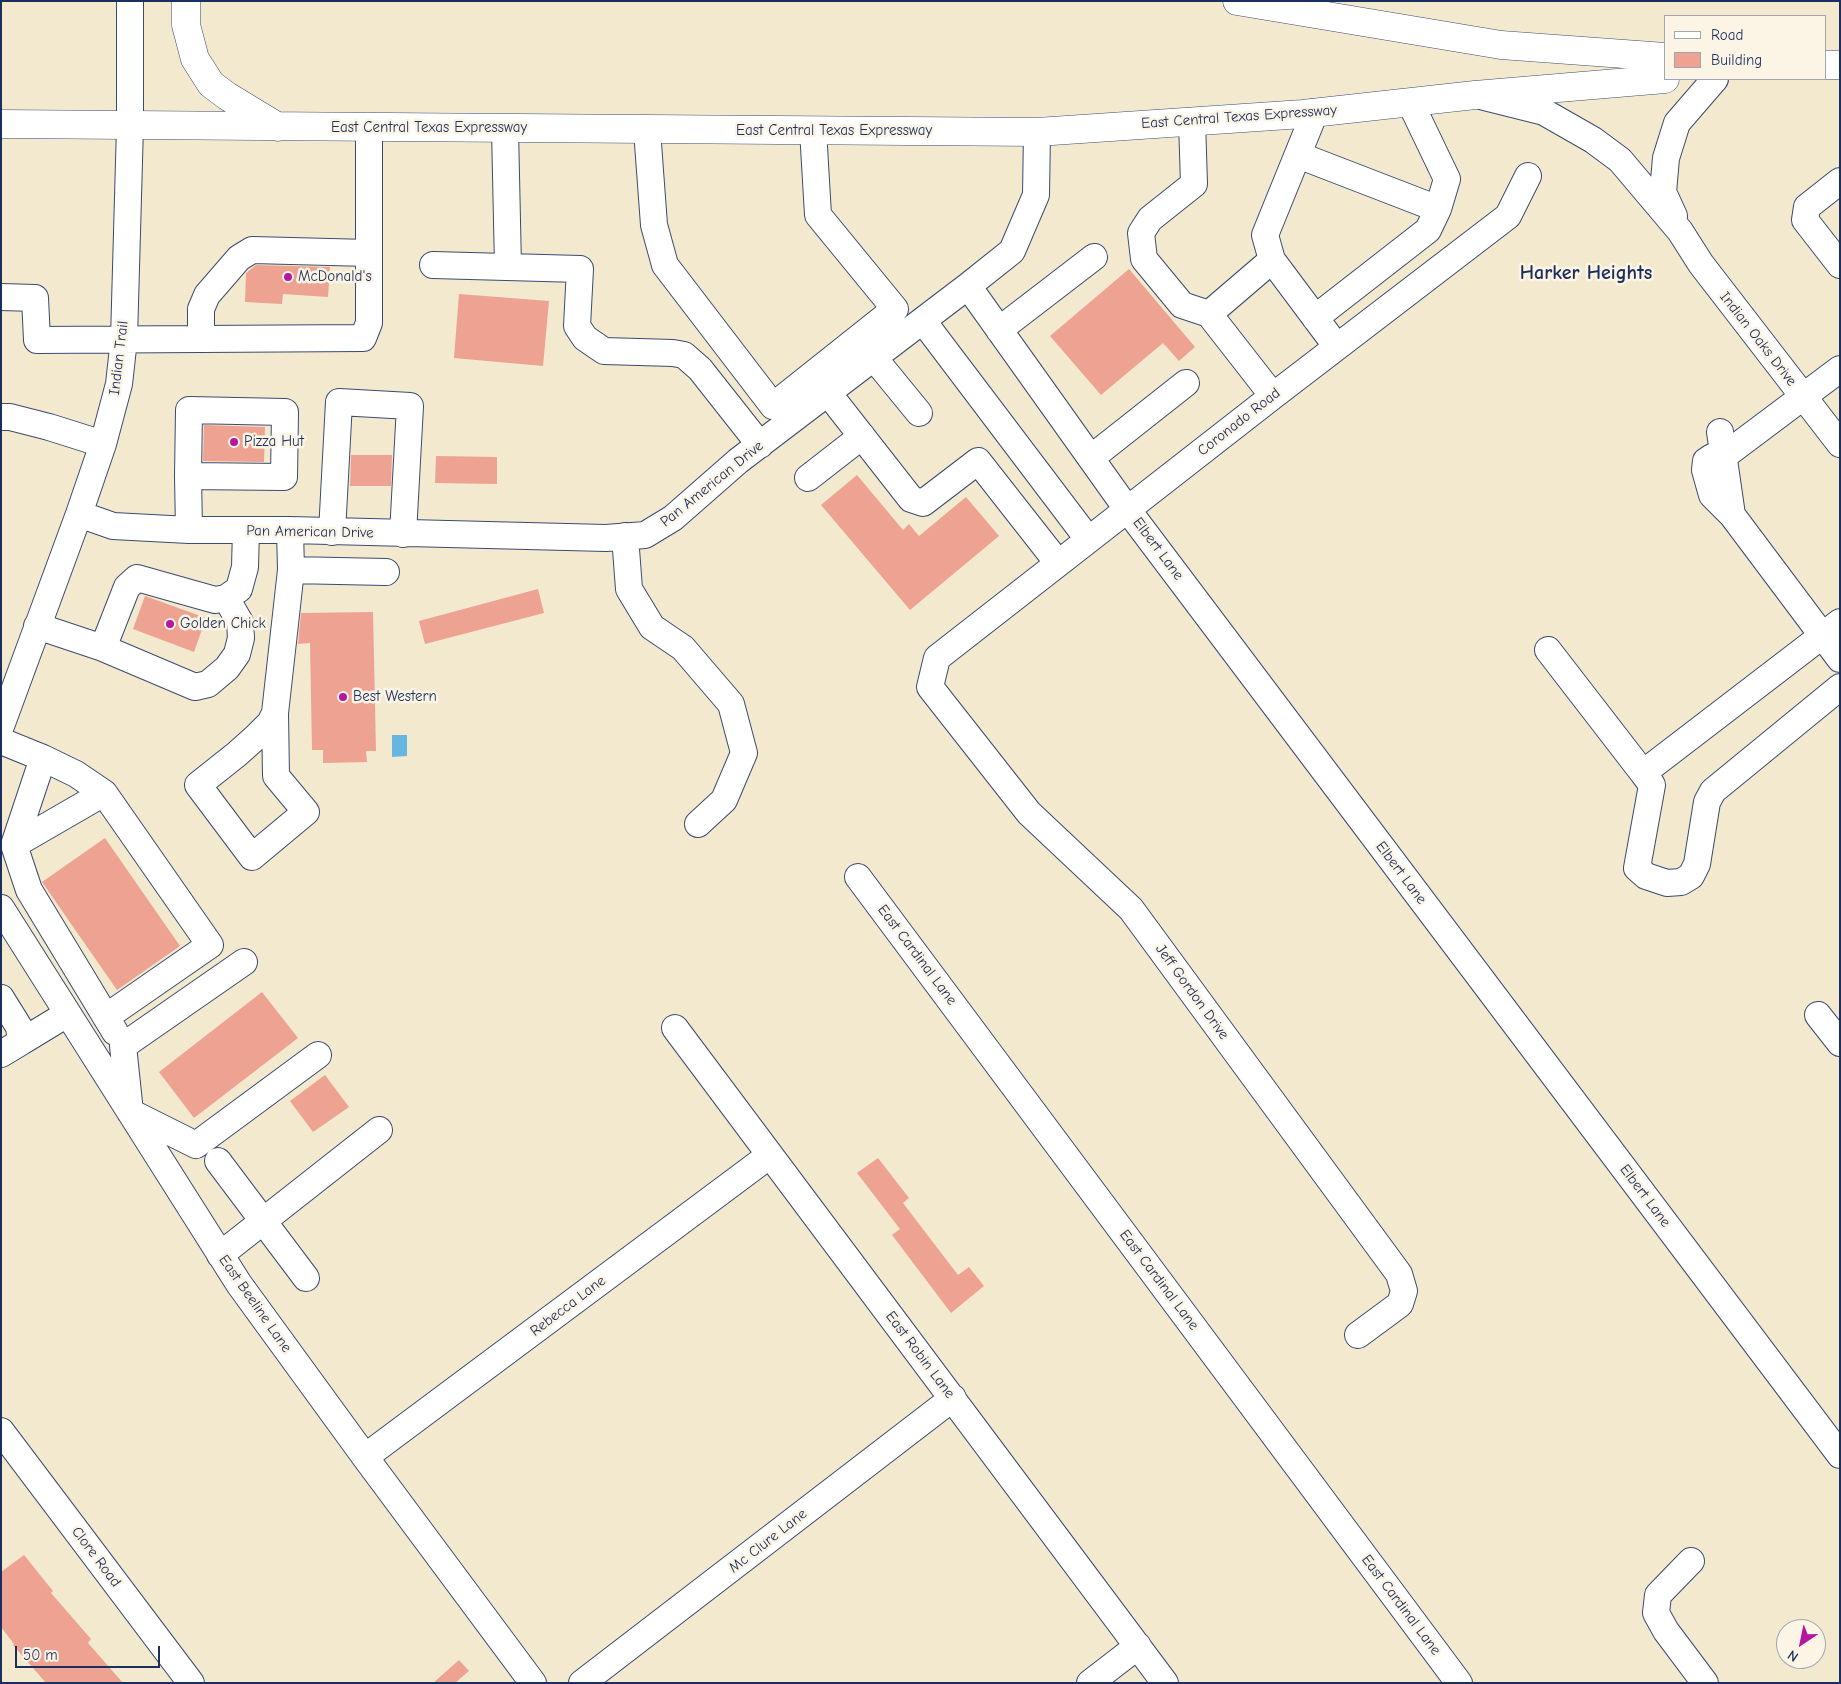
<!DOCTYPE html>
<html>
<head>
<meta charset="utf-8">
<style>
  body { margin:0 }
  #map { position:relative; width:1841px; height:1684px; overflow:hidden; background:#f2e9ce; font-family:"Comic Neue",sans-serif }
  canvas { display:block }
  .frame { position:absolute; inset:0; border:2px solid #1b2f5e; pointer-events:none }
  .legend { position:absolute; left:1664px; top:15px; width:162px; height:65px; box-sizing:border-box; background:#fcf5e5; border:1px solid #a2a6af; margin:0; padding:6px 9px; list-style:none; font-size:15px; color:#1b2f5e }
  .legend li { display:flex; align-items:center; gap:10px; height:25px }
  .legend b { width:25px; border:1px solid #a2a6af }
  .north { position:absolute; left:1776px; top:1619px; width:50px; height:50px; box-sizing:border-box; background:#fcf5e5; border:1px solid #a2a6af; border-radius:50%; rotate:214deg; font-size:14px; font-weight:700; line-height:20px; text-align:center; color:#1b2f5e }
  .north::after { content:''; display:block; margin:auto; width:18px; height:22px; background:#b5179e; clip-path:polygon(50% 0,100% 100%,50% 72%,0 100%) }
  .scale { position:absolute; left:15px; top:1646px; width:145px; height:22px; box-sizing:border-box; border:2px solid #1b2f5e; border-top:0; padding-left:6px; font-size:15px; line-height:18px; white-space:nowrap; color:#1b2f5e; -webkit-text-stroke:4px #fcf5e5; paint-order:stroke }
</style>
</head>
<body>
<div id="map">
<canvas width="1841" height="1684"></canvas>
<div class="frame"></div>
<ul class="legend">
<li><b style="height:6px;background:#fff"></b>Road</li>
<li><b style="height:14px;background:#eea291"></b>Building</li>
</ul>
<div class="north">N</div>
<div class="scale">50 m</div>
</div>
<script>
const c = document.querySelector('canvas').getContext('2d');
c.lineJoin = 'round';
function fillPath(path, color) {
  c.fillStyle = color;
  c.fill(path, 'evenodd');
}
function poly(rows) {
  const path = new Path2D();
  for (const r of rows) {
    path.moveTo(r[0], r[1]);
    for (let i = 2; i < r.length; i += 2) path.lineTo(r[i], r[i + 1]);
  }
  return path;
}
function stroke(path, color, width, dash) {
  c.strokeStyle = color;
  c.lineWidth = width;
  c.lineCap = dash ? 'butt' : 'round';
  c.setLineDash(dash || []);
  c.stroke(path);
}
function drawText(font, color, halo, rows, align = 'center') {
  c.font = font + ' "Comic Neue",sans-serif';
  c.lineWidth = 5;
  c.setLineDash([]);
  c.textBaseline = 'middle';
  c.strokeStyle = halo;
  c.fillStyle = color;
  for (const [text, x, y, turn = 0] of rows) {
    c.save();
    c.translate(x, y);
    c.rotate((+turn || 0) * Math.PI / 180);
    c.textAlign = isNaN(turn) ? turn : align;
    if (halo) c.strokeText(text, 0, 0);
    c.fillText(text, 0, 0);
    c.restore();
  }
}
const water = poly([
  [392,735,407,735,407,756,392,757]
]);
const building = poly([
  [256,265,330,267,328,297,283,294,282,304,245,302,246,273],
  [1129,269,1195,347,1179,361,1163,343,1101,395,1050,336],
  [459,294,549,301,543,366,454,358],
  [204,425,265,427,264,462,203,461],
  [351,455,392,455,391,486,350,486],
  [436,456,497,457,497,484,435,483],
  [857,475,903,530,909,524,919,536,966,497,999,536,910,610,821,505],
  [538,589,544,613,425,644,419,621],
  [145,596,206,618,194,652,133,629],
  [373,612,376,751,366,751,367,762,323,763,323,750,312,750,310,643,298,644,301,613],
  [105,838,180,946,117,990,42,882],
  [262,992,298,1038,194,1118,159,1072],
  [325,1075,349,1107,313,1132,290,1101],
  [878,1158,909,1198,903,1203,958,1275,969,1267,984,1286,951,1313,892,1235,900,1229,857,1173],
  [24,1555,53,1591,51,1593,91,1639,88,1643,123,1683,46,1683,13,1645,14,1644,1,1627,1,1572],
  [459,1660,469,1671,455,1683,433,1683]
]);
const minor = poly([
  [1484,97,1544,112,1593,140,1620,160,1680,231,1701,264,1840,444],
  [1315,112,1265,235,1272,260,1337,347],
  [1192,121,1194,184,1150,219,1141,233,1144,259,1182,305,1209,314,1273,396],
  [505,129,508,267],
  [647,130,654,225,665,265,773,406,895,309,818,215,813,130],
  [1298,155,1438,209,1447,179,1410,102],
  [1840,181,1807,207,1805,220,1840,265],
  [1674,216,1663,192,1666,158,1677,123,1715,79],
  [433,265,580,269,577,326,585,338,604,351,673,353,684,355,700,369,760,445],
  [968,286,1127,509,1840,1455],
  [1,297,35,298,37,340,363,338,369,323,369,128],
  [1209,314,1272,260],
  [1315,318,1428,230,1438,209],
  [923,321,1088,539],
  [999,330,1094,257],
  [201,339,201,309,207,295,239,258,252,250,369,253],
  [874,358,919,413],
  [828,393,911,499,923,503,978,461,1058,563],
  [1,417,10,417,49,427,103,444],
  [1720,432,1732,515,1840,659],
  [1091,458,1186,383],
  [188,476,284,477,285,412,189,410,188,476,189,530],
  [808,478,862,436],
  [1730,513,1712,495,1705,470,1706,461,1712,457,1724,456,1840,369],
  [79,514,113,526,189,530,290,530,606,538,645,535,673,518,738,461,968,286,1012,251,1036,195,1037,132],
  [332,532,339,402,410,406,403,534],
  [625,536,629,589,652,627,683,648,731,704,744,753,724,800,698,824],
  [291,570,386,572],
  [37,626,103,648,127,587,137,578,215,600,226,598,239,589,245,567,246,530],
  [103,648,195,687,208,684,227,668,237,654,241,638,240,622,226,598],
  [1548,650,1643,773,1840,622],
  [275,713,270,723,256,737,237,754,198,785,252,857,306,812,276,776,275,713,291,570,290,530],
  [1,726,79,514,103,444,119,384,124,339,130,126,130,1],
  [1,741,43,758,76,774,104,793,210,945,106,1017],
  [1643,773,1652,785,1637,868,1646,876,1667,883,1681,882,1691,876,1697,864,1707,802,1713,791,1840,687],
  [104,793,14,845,29,890,115,1032],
  [14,845,43,758],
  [858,877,1459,1683],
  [1,908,239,1284,365,1457,533,1683],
  [244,962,123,1046,130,1112,196,1145,318,1055],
  [1,998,19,1027,21,1042,1,1054],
  [1818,1015,1840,1043],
  [675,1028,1165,1683],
  [21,1042,67,1014],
  [218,1161,306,1278],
  [220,1255,379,1130],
  [1358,1335,1400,1304,1404,1291,1399,1274,1131,909,1029,813,930,687,937,658,1273,396,1508,216,1528,176],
  [1,1431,191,1683],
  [365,1457,770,1155],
  [1691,1561,1658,1595,1656,1613,1666,1631,1705,1683],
  [582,1683,953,1398],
  [1090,1683,1138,1646]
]);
const major = poly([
  [186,1,186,25,195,59,211,84,227,96,278,127],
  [1,124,1037,132,1303,114,1475,95,1665,79]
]);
const highway = poly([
  [1237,1,1501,45,1665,57],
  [1825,65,1840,65]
]);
const markers = [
  [288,277,5,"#b5179e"],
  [234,442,5,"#b5179e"],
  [170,624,5,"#b5179e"],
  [343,697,5,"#b5179e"]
];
const streetNames = [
  ["East Central Texas Expressway",1239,117,-4],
  ["East Central Texas Expressway",429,128],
  ["East Central Texas Expressway",834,131],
  ["Indian Oaks Drive",1758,339,52],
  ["Indian Trail",119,358,-83],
  ["Coronado Road",1239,422,-38],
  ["Pan American Drive",712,484,-39],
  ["Pan American Drive",310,532,1],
  ["Elbert Lane",1158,549,53],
  ["Elbert Lane",1401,873,53],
  ["East Cardinal Lane",917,955,53],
  ["Jeff Gordon Drive",1192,992,54],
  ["Elbert Lane",1645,1196,53],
  ["East Cardinal Lane",1159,1280,53],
  ["East Beeline Lane",255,1304,55],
  ["Rebecca Lane",568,1306,-37],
  ["East Robin Lane",920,1355,53],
  ["Mc Clure Lane",768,1541,-38],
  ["Clore Road",96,1557,53],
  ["East Cardinal Lane",1401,1605,53]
];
const poiNames = [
  ["McDonald's",298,277],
  ["Pizza Hut",244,442],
  ["Golden Chick",180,624],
  ["Best Western",353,697]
];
const districtNames = [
  ["Harker Heights",1586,273]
];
fillPath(water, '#67b5e1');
fillPath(building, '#eea291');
stroke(minor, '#3b4b6f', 28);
stroke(major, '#3b4b6f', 29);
stroke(highway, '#3b4b6f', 29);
stroke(minor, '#fff', 26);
stroke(major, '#fff', 28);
stroke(highway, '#fff', 28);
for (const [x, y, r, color] of markers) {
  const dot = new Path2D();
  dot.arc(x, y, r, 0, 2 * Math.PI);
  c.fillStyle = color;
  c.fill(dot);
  stroke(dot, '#fcf5e5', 2);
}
drawText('15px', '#1b2f5e', '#fcf5e5', streetNames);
drawText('15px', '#1b2f5e', '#fcf5e5', poiNames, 'left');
drawText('bold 20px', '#1b2f5e', '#fcf5e5', districtNames);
</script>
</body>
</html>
